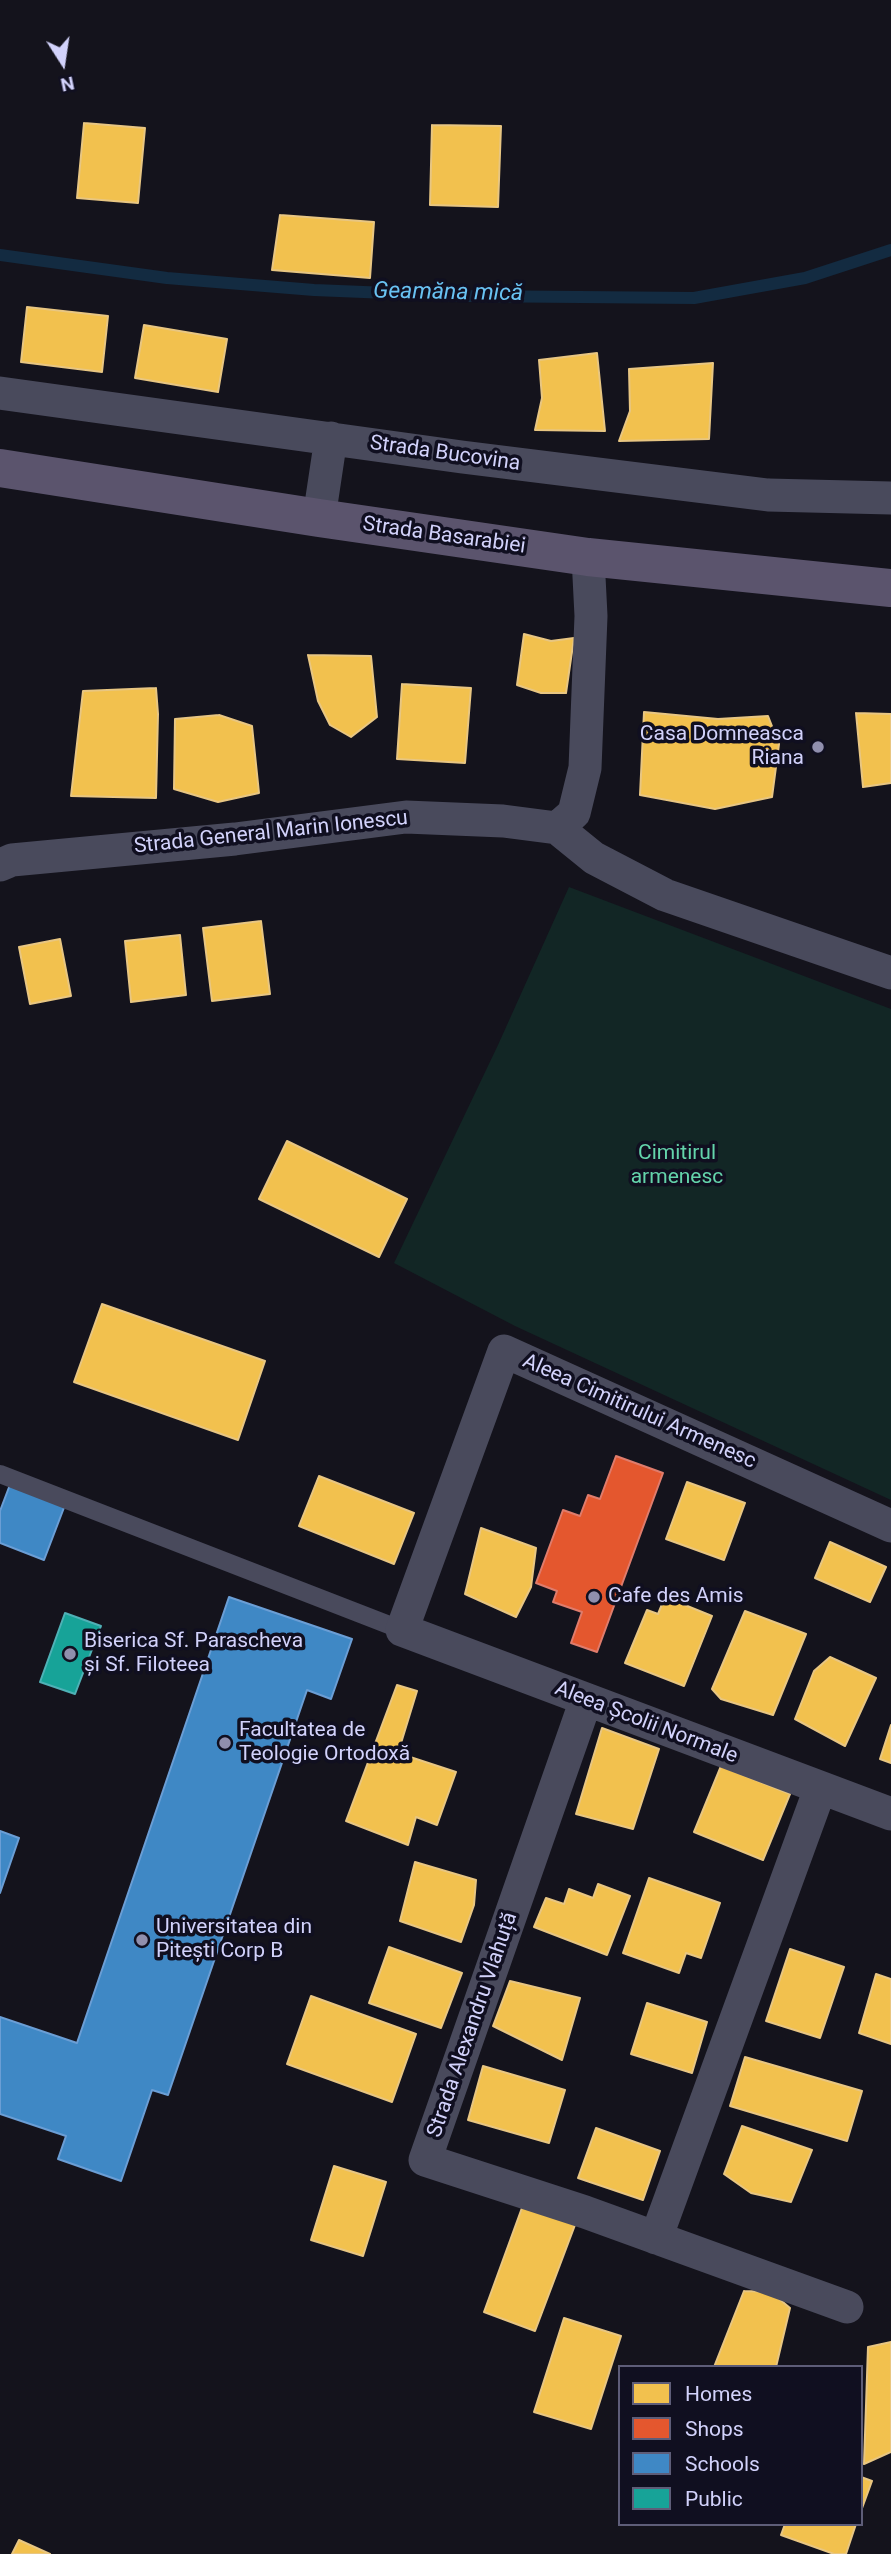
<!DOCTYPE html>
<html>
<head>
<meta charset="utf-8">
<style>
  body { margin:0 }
  #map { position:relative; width:891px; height:2554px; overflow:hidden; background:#14131c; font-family:Roboto,sans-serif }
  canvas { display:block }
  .legend { position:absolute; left:618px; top:2365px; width:245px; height:161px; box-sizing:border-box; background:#100f20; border:2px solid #5e5d78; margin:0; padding:9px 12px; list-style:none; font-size:21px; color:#d2d2fb }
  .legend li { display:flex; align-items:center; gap:14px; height:35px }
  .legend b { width:35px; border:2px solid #5e5d78 }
  .north { position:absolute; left:28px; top:28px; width:70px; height:70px; -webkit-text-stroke:5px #100f20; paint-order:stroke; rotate:168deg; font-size:19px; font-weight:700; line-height:28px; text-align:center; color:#d2d2fb }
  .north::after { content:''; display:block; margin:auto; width:24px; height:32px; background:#d2d2fb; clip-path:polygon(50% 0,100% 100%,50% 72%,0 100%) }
</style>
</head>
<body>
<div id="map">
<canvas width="891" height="2554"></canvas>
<ul class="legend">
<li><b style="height:19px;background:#f2c14e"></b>Homes</li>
<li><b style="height:19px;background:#e4572e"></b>Shops</li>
<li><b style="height:19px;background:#3f88c5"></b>Schools</li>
<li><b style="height:19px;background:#17a398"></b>Public</li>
</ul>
<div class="north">N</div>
</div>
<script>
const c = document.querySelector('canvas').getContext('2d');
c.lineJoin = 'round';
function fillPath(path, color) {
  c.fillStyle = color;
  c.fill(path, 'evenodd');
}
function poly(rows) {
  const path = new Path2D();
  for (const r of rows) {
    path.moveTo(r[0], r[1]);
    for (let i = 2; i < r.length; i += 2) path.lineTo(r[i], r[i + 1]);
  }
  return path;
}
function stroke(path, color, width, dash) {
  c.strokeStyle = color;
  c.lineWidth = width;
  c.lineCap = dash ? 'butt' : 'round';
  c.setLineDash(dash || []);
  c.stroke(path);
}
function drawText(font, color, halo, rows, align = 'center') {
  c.font = font + ' Roboto,sans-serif';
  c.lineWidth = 7;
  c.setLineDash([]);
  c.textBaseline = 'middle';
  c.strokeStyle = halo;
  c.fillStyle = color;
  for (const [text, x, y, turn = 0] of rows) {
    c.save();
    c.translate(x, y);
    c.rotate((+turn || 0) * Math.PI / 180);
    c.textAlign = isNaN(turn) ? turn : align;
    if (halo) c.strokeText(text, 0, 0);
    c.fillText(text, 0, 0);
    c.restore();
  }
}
const green = poly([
  [569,887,891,1009,891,1500,515,1326,394,1263,498,1045]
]);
const homes = poly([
  [84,123,145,128,138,203,77,198,84,123],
  [432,125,501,126,498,207,430,205,432,125],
  [280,215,374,222,370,278,272,270,280,215],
  [27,307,108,316,102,372,21,362,27,307],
  [144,325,227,339,218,392,135,378,144,325],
  [597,353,605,431,535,430,542,398,539,360,597,353],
  [713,363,709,439,619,441,630,411,629,369,713,363],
  [524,634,551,641,574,638,566,693,541,693,517,685,524,634],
  [308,655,371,656,377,717,351,737,330,725,318,701,308,655],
  [402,684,471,688,465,763,397,759,402,684],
  [156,688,158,714,156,798,71,796,83,691,156,688],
  [644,712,718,719,768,716,779,744,772,797,715,809,640,795,644,712],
  [856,713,891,714,891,783,863,787,856,713],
  [219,715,252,726,259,793,218,802,174,789,175,719,219,715],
  [261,921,270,994,212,1001,203,928,261,921],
  [180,935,186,995,131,1002,125,941,180,935],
  [60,939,71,996,30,1004,19,947,60,939],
  [287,1141,407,1199,379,1257,259,1199,287,1141],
  [102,1304,265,1361,238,1440,74,1382,102,1304],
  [319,1476,414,1513,394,1564,299,1526,319,1476],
  [687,1482,745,1503,724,1560,666,1539,687,1482],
  [481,1528,536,1548,531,1587,516,1617,465,1594,481,1528],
  [830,1542,886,1567,870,1602,815,1578,830,1542],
  [665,1597,712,1616,684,1686,625,1663,647,1610,658,1614,665,1597],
  [745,1611,806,1634,773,1715,721,1699,712,1689,745,1611],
  [830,1657,876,1678,845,1746,795,1719,814,1671,830,1657],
  [397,1685,417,1691,398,1753,456,1772,437,1825,416,1817,408,1845,346,1821,397,1685],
  [891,1725,891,1763,880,1759,891,1725],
  [602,1728,659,1749,633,1829,576,1814,602,1728],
  [721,1766,790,1794,763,1860,694,1832,721,1766],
  [415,1862,476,1880,474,1905,461,1942,400,1921,415,1862],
  [649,1878,720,1903,701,1958,686,1953,679,1973,623,1953,649,1878],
  [598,1884,630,1896,607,1955,534,1927,546,1898,564,1904,569,1889,593,1898,598,1884],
  [389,1947,462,1973,441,2028,369,2003,389,1947],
  [790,1949,844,1967,820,2038,766,2021,790,1949],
  [876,1974,891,1979,891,2044,859,2033,876,1974],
  [510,1981,580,1998,562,2060,493,2026,510,1981],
  [311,1996,416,2034,392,2102,287,2064,311,1996],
  [647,2003,707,2022,692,2073,631,2054,647,2003],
  [745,2057,862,2091,847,2141,730,2106,745,2057],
  [483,2066,565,2090,549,2143,468,2120,483,2066],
  [742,2126,812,2150,791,2202,751,2193,724,2174,742,2126],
  [596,2128,660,2151,643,2200,578,2178,596,2128],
  [334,2166,386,2182,363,2256,311,2240,334,2166],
  [523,2205,575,2225,535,2331,484,2312,523,2205],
  [744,2291,771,2292,790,2308,776,2367,714,2367,744,2291],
  [564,2318,621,2336,591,2429,534,2412,564,2318],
  [891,2342,891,2452,864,2464,868,2347,891,2342],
  [861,2477,872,2481,861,2511,861,2477],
  [785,2524,856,2524,846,2554,834,2554,781,2535,785,2524],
  [19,2540,50,2554,12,2554,19,2540]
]);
const shops = poly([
  [616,1456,663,1473,597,1652,571,1643,582,1612,553,1602,557,1591,536,1583,563,1510,580,1516,588,1495,600,1499,616,1456]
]);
const schools = poly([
  [11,1482,65,1505,44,1560,0,1543,0,1511,11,1482],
  [229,1597,352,1639,331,1699,307,1690,168,2095,152,2090,121,2181,58,2159,66,2136,0,2114,0,2017,77,2043,229,1597],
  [0,1831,19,1838,0,1893,0,1831]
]);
const public = poly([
  [65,1613,101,1626,75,1694,40,1682,65,1613]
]);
const stream = poly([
  [0,255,167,278,314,290,463,296,694,298,805,278,891,250]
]);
const lane = poly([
  [0,1474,402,1630]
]);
const street = poly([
  [0,393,462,457,768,495,891,498],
  [319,518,331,438],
  [557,828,594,858,665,895,891,973],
  [0,865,12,860,235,839,406,817,503,821,557,828,574,813,585,768,591,616,588,557],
  [891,1526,504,1351,402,1630,891,1814],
  [586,1700,425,2160,585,2212,847,2307],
  [656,2238,820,1789]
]);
const primary = poly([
  [0,468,319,518,588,557,891,588]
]);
const markers = [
  [818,747,7,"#908fad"],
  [594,1597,7,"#908fad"],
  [70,1654,7,"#908fad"],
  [225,1743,7,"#908fad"],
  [142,1940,7,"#908fad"]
];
const streetNames = [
  ["Strada Bucovina",445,454,8],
  ["Strada Basarabiei",444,536,8],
  ["Strada General Marin Ionescu",271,833,-6],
  ["Aleea Cimitirului Armenesc",639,1412,24],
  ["Aleea Școlii Normale",646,1723,21],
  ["Strada Alexandru Vlahuță",473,2025,-71]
];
const poiNames = [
  ["Casa Domneasca",804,735,"right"],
  ["Riana",804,759,"right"],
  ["Cafe des Amis",608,1597],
  ["Biserica Sf. Parascheva",84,1642],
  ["și Sf. Filoteea",84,1666],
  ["Facultatea de",239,1731],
  ["Teologie Ortodoxă",239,1755],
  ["Universitatea din",156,1928],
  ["Pitești Corp B",156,1952]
];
const parkNames = [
  ["Cimitirul",677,1154],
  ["armenesc",677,1178]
];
const waterNames = [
  ["Geamăna mică",448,293,1]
];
fillPath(green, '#122625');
fillPath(homes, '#f2c14e');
stroke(homes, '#e8c682', 2);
fillPath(shops, '#e4572e');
stroke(shops, '#df7c6c', 2);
fillPath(schools, '#3f88c5');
stroke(schools, '#6b9ed5', 2);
fillPath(public, '#17a398');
stroke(public, '#4fb1b6', 2);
stroke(stream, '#132b41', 12);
stroke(lane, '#494a5c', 18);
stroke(street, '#494a5c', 33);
stroke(primary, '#5b546d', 38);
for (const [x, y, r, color] of markers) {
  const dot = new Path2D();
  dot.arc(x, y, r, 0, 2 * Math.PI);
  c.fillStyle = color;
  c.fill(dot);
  stroke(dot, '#100f20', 2.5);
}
drawText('21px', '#d2d2fb', '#100f20', streetNames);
drawText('21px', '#d2d2fb', '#100f20', poiNames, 'left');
drawText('21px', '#64d4ab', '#100f20', parkNames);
drawText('italic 23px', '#69c2f2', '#100f20', waterNames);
</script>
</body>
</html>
